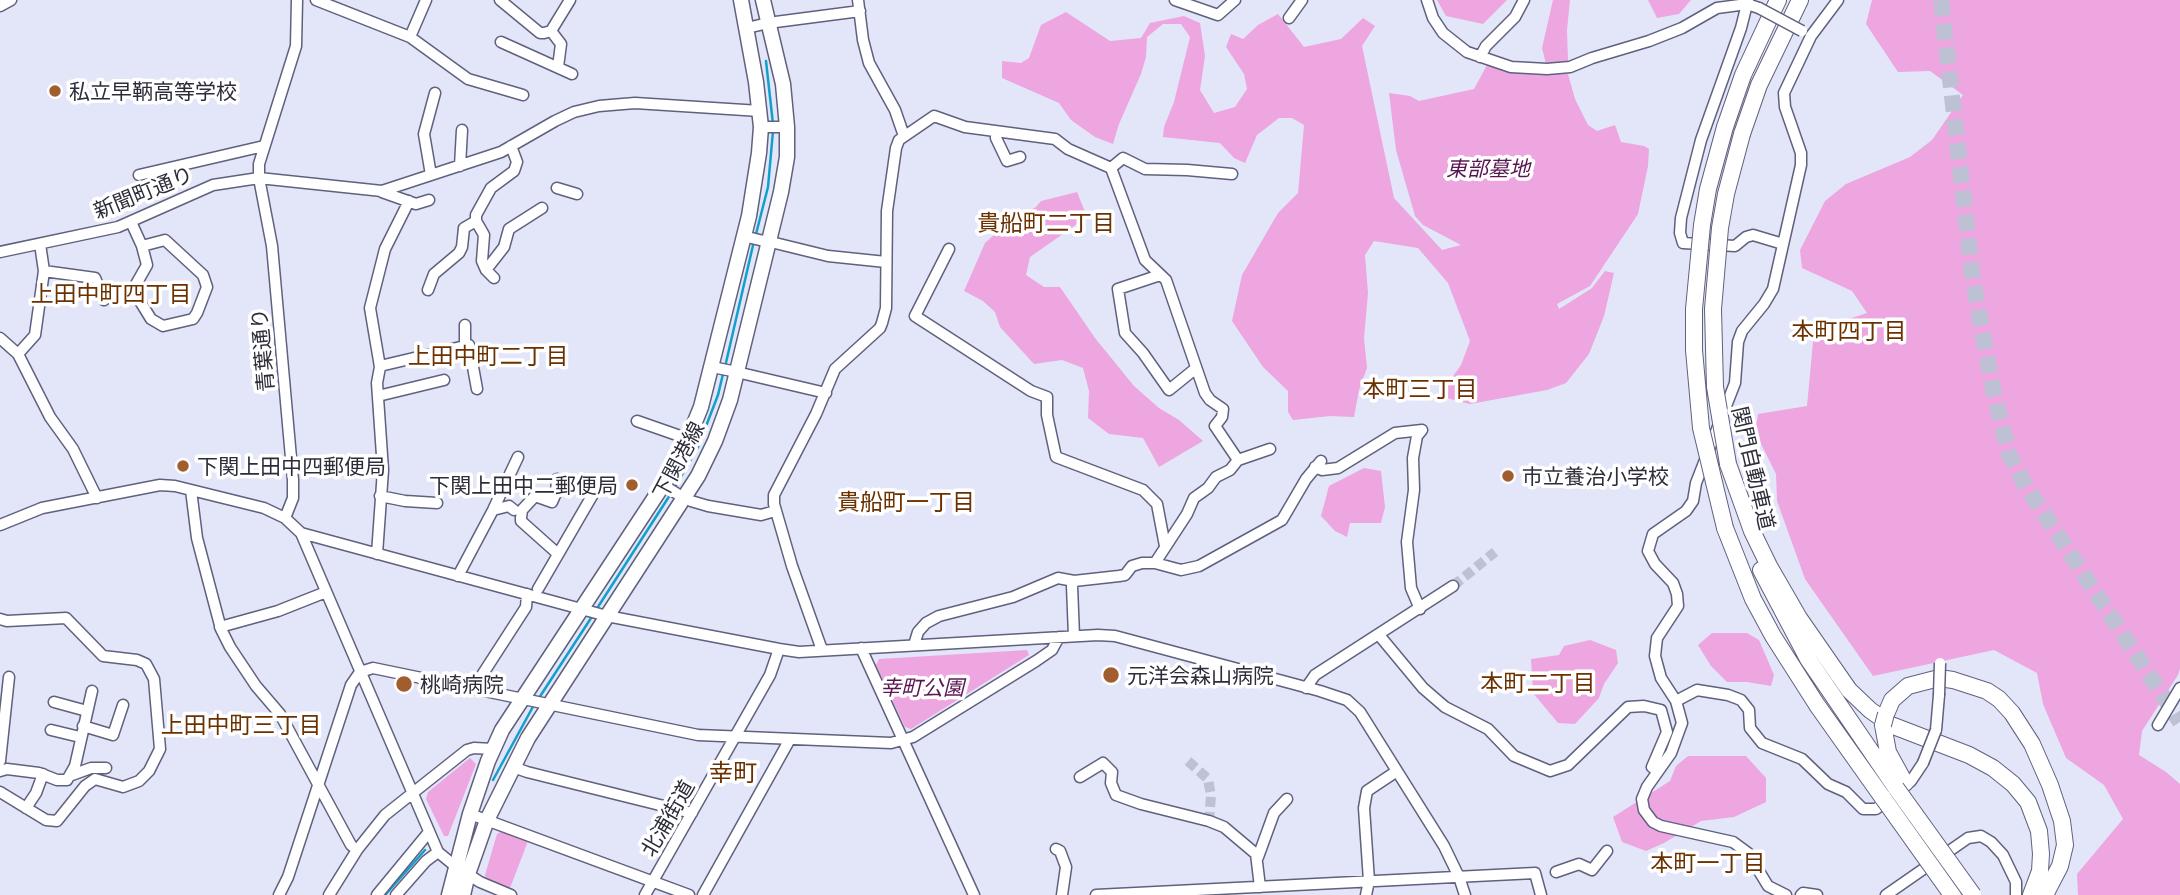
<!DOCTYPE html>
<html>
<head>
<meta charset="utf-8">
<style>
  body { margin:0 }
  canvas { display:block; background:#e3e5f9 }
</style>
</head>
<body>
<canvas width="2180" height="895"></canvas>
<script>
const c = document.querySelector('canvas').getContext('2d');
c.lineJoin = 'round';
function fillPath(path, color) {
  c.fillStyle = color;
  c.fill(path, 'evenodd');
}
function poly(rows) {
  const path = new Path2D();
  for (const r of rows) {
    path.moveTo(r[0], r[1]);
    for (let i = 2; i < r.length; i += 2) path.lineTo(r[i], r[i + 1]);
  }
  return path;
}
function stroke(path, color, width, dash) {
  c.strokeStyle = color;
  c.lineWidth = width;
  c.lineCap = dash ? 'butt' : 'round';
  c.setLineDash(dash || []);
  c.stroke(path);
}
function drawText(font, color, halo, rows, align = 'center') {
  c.font = font + ' Georgia,"Noto Sans JP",serif';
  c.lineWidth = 7;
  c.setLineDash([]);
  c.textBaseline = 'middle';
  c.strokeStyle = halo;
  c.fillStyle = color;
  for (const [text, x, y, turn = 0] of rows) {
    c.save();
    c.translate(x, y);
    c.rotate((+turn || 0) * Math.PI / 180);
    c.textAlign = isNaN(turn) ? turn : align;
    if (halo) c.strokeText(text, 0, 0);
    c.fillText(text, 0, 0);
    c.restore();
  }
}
const green = poly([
  [1437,0,1507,0,1483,24,1446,16],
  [1553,0,1570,0,1567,30,1568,61,1562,64,1546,64,1542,48],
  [1648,0,1691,0,1679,14,1657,18],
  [1872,0,2180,0,2180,669,2178,675,2142,731,2139,755,2166,772,2180,784,2180,895,2078,895,2077,874,2123,819,2104,785,2066,758,2043,704,2037,673,1994,650,1873,676,1805,579,1777,501,1776,474,1755,432,1758,414,1807,406,1813,342,1818,329,1867,313,1852,291,1802,268,1800,250,1825,201,1846,184,1910,157,1932,140,1963,95,1930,71,1898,72,1866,24],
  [1066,12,1110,41,1141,38,1150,23,1184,16,1200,23,1205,56,1200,90,1214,113,1235,107,1247,89,1244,74,1226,47,1231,34,1243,39,1258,25,1278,14,1304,47,1341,39,1363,18,1375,26,1362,46,1394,198,1442,250,1461,245,1423,225,1415,216,1396,150,1389,93,1410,96,1419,101,1474,89,1487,65,1505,70,1568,74,1575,99,1588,125,1597,131,1615,125,1621,142,1644,146,1649,149,1648,166,1638,214,1590,286,1557,304,1559,309,1592,288,1605,271,1614,273,1604,316,1589,354,1566,383,1547,390,1470,404,1443,397,1446,386,1461,365,1470,341,1448,283,1418,248,1374,241,1365,255,1368,293,1364,338,1367,368,1359,390,1354,417,1330,416,1293,420,1288,412,1288,391,1263,367,1232,321,1242,275,1278,213,1298,193,1304,125,1292,118,1279,118,1257,135,1245,163,1234,158,1220,143,1163,137,1164,127,1174,102,1190,37,1181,24,1163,24,1147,37,1146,57,1141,74,1119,124,1113,144,1095,137,1071,120,1059,103,1002,78,1002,61,1021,63,1029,58,1041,25],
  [1077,192,1087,217,1030,257,1026,275,1044,287,1060,287,1095,338,1134,386,1159,408,1179,420,1203,441,1159,467,1143,438,1109,434,1088,418,1089,391,1083,368,1062,360,1034,364,1000,327,995,312,983,301,964,291,985,243,1007,223,1036,207,1041,201],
  [1364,468,1381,471,1385,507,1381,523,1350,523,1347,537,1335,531,1321,516,1329,486],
  [1712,633,1747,633,1759,640,1774,675,1771,686,1747,682,1727,682,1711,666,1698,645],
  [1590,640,1616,650,1618,663,1604,684,1599,698,1575,724,1558,723,1533,693,1531,659,1559,655,1564,646],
  [1027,650,1029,655,911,729,905,727,876,665,879,659],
  [1688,756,1746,756,1766,778,1766,802,1734,817,1701,821,1664,843,1646,851,1622,842,1613,817,1670,781,1676,766],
  [470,758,476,764,448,836,444,836,426,799,428,792],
  [502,831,528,841,510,888,486,879,485,875,497,834]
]);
const stream = poly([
  [766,61,773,124],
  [756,234,768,187,773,131],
  [725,367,754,241],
  [674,489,698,447,718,395,723,374],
  [596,610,670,495],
  [539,698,593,615],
  [493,780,535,703],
  [385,895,425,850]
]);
const minorTunnel = poly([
  [1453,586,1495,552],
  [1188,761,1208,779,1211,796,1209,821]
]);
const highwayTunnel = poly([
  [1941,0,1973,281,1993,389,2009,454,2024,483,2180,722]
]);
const minor = poly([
  [316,0,410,37,468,79,523,95],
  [500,0,540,33,544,33,551,31,570,0],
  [858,0,863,40,869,63,895,110,904,136],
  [1175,0,1218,15,1235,0],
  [1427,0,1433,18,1443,33,1467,52,1511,67,1547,69,1570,67,1592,58,1649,41,1682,28,1717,8,1747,4,1759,8],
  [1748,0,1741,28,1701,140,1681,218,1680,233,1683,243,1735,246,1746,237,1753,235,1783,244],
  [0,6,11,0],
  [1289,18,1302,0],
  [747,28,768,23,860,11],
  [551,31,561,44,558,67],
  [410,37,426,0],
  [501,42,572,74],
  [1480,57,1486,46,1515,17,1524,0],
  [761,127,787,127],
  [996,132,996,138,1007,161,1020,157],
  [460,166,462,130],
  [1111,168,1123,158,1145,169,1187,170,1232,174],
  [139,175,264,146],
  [431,175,424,134,435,93],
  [557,188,577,194],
  [382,192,416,204,429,200],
  [131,222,142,246,165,240,203,275,207,287,197,313,193,319,163,326,151,319,135,293,135,286,147,265,142,246],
  [743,236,768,242],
  [775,243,828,256,886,262],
  [949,249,915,316,1031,391,1047,397,1047,415,1056,457,1143,490,1157,504,1165,546],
  [0,252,118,227,213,185,259,178,382,191,501,152,555,121,574,112,599,106,635,103,760,111],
  [486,270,504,247,509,229,542,208],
  [44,271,95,278,104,300],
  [1160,275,1118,289,1125,333,1143,353,1169,390,1195,369],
  [494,278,486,270,482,261,484,235,476,221,476,215,491,188,514,171,517,162,511,146],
  [428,290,434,274,459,253,462,247,464,228,476,221],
  [0,338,18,354,50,417,73,449,97,498],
  [465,346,465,325],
  [18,354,35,335,44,271,40,244],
  [380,366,469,345,477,389],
  [712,367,737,372],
  [745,374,826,393],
  [378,396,444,380],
  [637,421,680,436],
  [1315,467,1322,470,1338,468,1395,433,1422,430],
  [557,479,556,493,552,502,535,496,522,510,521,518,521,521,558,554],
  [663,485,684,498],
  [191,490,197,538,221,629,230,647,256,686,280,714,351,845,357,850],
  [380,496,405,501,437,503],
  [691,501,708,506,761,515,775,511],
  [493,510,509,506,514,510],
  [285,518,293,498,293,480,272,246,259,178,259,164,296,46,297,0],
  [0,525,42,508,160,485,175,486,264,508,285,518,301,533,438,852,455,866,480,882,511,895],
  [301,533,607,616,779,649,799,652,1098,635,1115,636,1320,691,1347,700,1360,712,1444,846,1459,877,1465,895],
  [377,554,383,470,377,383,380,367,370,308,385,249,409,201],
  [1155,563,1187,514,1194,498,1208,488,1216,477,1230,470,1238,460,1270,449],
  [458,576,493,510,518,457],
  [1074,581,1072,586,1074,636],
  [538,589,596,489],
  [1420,609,1411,588,1407,542,1414,490,1413,458,1417,436,1422,430],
  [0,619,7,621,66,618,103,656,137,660,146,664,154,679,160,749,149,771,139,781,123,787,95,779,85,786,57,821,46,820,0,792],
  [220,627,278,611,326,592],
  [1379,635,1423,688,1445,707,1488,729,1514,756,1550,771,1568,765,1628,707,1644,706,1661,710,1667,732,1652,767,1657,771],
  [914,645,918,632,926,623,939,616,1013,597,1058,578,1074,581,1119,576,1125,575,1132,566,1142,563,1155,563,1181,570,1199,566,1282,520,1306,479,1321,461],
  [861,648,974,895],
  [822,650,792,566,774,504,774,495,816,414,835,369,880,328,882,323,886,308,887,211,896,148,899,140,934,116,965,127,1055,139,1068,149,1111,168,1145,260,1166,280,1205,393,1210,400,1223,409,1222,417,1215,426,1238,460],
  [1306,688,1315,675,1453,586],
  [473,689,526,607,527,594],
  [1676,701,1697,690,1728,695,1741,700,1749,710,1750,728,1762,743,1802,759,1828,784,1846,792,1863,809,1876,809,1911,781,1923,763],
  [54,702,87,711],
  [2158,725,2180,688],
  [83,726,113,735,123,705],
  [51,730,80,737],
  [1936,730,1939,695],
  [0,761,9,677],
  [513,767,527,772,692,813],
  [0,771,7,769,39,773,57,780,67,780,75,766,92,691],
  [72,775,91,768,106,768],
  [1080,777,1103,763,1112,772,1111,783,1116,795,1141,804,1209,821,1224,827,1256,854,1260,887],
  [26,808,36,793,43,774],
  [470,814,689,895],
  [1056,849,1060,851,1066,867,1062,895],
  [1258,857,1274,813,1287,799],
  [1556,872,1579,864,1592,870,1607,851],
  [279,895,288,877,351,685,360,672,373,668,698,735,891,743,913,737,1036,661,1052,650,1059,637],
  [329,895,357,850,385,815,467,750,474,748,493,749],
  [377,895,429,832],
  [396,895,426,861,438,852],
  [645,895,770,675,779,649],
  [703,895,790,739],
  [1096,895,1535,873,1541,895],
  [1366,895,1369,881,1364,808,1367,791,1397,771],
  [1786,895,1768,886,1748,853,1733,842,1661,826,1653,822,1644,810,1642,799,1647,787,1671,753,1682,723,1676,701,1661,678,1655,656,1657,638,1678,606,1677,594,1673,583,1655,564,1648,551,1653,534,1686,511,1693,501,1696,483,1735,383,1738,342,1742,331,1764,304,1773,289,1801,165,1801,153,1785,107,1784,93,1811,36,1838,0],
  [1801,895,1803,893,1817,895],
  [1886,895,1968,838,1981,836,1991,842,2003,855,2016,882,2016,895]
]);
const major = poly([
  [449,895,470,814,488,761,502,730,663,485,688,439,701,407,749,216,759,153,761,127,756,82,741,0],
  [463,895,468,874,487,820,528,738,698,476,715,441,730,400,781,192,787,157,787,127,783,84,763,0]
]);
const highway = poly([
  [1725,127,1743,75,1778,0],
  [1742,134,1759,85,1800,0],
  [1728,464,1752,531,1769,566,1799,618,1849,690,1870,710,1891,725,1969,755,1993,768,2013,784,2028,802,2039,831,2041,854,2040,871,2031,895],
  [1725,528,1753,599,1773,636,1817,705,1883,798],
  [1761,570,1808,659,1896,788],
  [1886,714,1892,700,1908,686,1939,678,1953,680,1987,691,1999,699,2012,713,2032,744,2050,785,2062,821,2065,845,2060,866,2045,895],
  [1883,725,1888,752,1905,783]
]);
const minorBridge = poly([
  [1759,8,1802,31],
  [1939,695,1940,663],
  [1923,763,1936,730]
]);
const highwayBridge = poly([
  [1725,127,1708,189,1702,225,1694,309,1694,350,1701,428,1725,528],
  [1728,464,1715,387,1713,309,1720,228,1726,194,1742,134],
  [1883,725,1886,714],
  [1896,788,1973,895],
  [1883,798,1952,895]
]);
const markers = [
  [55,91,7,"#a15d2e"],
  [183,466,7,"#a15d2e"],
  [1508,476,7,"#a15d2e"],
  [632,485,7,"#a15d2e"],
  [1111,675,9,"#a15d2e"],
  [404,684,9,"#a15d2e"]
];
const poiNames = [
  ["私立早鞆高等学校",69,91],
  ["下関上田中四郵便局",197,466],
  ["市立養治小学校",1522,476],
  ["下関上田中二郵便局",618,485,"right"],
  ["元洋会森山病院",1127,675],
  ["桃崎病院",420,684]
];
const parkNames = [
  ["東部墓地",1488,168],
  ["幸町公園",922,687]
];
const streetNames = [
  ["新聞町通り",143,192,-22],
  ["青葉通り",262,350,-95],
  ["下関港線",678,460,-62],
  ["関門自動車道",1754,468,77],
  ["北浦街道",667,818,-60]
];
const neighbourhoodNames = [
  ["貴船町二丁目",1046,222],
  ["上田中町四丁目",111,293],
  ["本町四丁目",1849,330],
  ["上田中町二丁目",488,355],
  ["本町三丁目",1420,388],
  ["貴船町一丁目",906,501],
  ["本町二丁目",1538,682],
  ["上田中町三丁目",241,724],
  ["本町一丁目",1708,862]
];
const quarterNames = [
  ["幸町",733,772]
];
fillPath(green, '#eda6e0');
stroke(stream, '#10a0ce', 2.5);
stroke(minorTunnel, '#bec0d3', 10, [10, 5]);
stroke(highwayTunnel, '#bec0d3', 16, [16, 8]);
stroke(minor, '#5f617e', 13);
stroke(major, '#5f617e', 17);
stroke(highway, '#5f617e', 18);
stroke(minor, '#fff', 10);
stroke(major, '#fff', 14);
stroke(highway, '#fff', 16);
stroke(minorBridge, '#5f617e', 13, []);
stroke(highwayBridge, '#5f617e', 18, []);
stroke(minorBridge, '#fff', 10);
stroke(highwayBridge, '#fff', 16);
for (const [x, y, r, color] of markers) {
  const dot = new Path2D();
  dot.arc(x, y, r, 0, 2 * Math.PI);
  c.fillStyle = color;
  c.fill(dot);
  stroke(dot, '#fff', 2.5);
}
drawText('21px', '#2c2d39', '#fff', poiNames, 'left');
drawText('italic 21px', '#5a1552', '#fff', parkNames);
drawText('21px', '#2c2d39', '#fff', streetNames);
drawText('23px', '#6b3100', '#fff', neighbourhoodNames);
drawText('24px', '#6b3100', '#fff', quarterNames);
</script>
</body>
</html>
